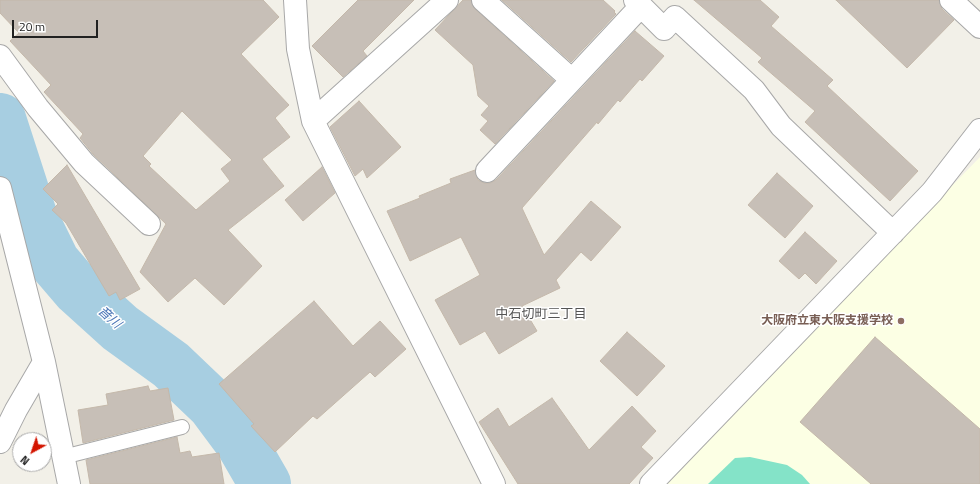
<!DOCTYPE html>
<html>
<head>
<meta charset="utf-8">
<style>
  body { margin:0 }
  #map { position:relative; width:980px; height:484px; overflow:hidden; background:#f2f0e8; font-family:"Titillium Web",sans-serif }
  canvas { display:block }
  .north { position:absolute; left:12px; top:432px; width:40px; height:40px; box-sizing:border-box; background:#fff; border:1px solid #a6a6a6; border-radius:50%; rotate:220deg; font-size:11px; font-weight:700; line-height:16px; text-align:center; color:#212121 }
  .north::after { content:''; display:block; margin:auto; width:14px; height:18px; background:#d31500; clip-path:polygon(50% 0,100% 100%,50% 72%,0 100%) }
  .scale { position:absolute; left:12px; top:20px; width:86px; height:18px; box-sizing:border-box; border:2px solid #212121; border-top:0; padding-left:5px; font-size:12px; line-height:14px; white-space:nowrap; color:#212121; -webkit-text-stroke:3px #fff; paint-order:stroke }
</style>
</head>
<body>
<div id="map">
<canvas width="980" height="484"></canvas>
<div class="north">N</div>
<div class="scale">20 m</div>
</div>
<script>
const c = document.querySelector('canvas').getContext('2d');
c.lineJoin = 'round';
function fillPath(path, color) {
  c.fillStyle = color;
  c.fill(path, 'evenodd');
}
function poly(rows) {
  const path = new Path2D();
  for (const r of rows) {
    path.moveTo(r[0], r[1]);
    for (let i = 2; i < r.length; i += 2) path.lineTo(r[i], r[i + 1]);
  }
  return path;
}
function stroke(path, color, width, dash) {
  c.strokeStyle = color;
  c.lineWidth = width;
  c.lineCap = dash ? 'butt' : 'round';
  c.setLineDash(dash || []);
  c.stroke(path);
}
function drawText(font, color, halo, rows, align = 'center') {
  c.font = font + ' "Titillium Web","Noto Sans JP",sans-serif';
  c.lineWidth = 3;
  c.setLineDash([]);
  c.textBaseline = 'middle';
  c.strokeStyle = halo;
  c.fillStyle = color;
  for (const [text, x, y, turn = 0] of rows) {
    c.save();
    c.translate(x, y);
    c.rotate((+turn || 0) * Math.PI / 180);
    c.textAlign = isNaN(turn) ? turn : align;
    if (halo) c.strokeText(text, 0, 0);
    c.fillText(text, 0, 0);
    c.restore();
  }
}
const education = poly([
  [980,157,980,484,662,484]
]);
const pitch = poly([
  [750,457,787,465,802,475,810,484,708,484,735,458]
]);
const river = poly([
  [0,119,31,215,54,262,78,290,120,328,171,365,213,405,242,444,265,484]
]);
const building = poly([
  [0,0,263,0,279,17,241,54,289,105,275,118,290,137,262,159,284,186,228,230,262,266,224,305,195,278,168,302,140,272,166,224,93,154,80,138,83,134,44,92,51,85,10,41,19,33,0,13,0,0],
  [182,111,232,160,221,169,230,181,196,210,149,166,151,164,143,156,182,111],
  [358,0,414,0,363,51,367,56,343,77,312,46,358,0],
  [463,0,471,0,475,9,554,81,495,144,480,130,488,121,481,115,489,106,478,96,473,65,435,30,463,0],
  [502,0,603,0,615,11,614,12,616,14,571,62,502,0],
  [694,0,760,0,779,17,771,26,833,80,827,86,918,171,890,201,805,122,815,111,758,62,762,58,694,0],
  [836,0,939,0,942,9,954,20,907,68,836,0],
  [635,31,664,56,642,81,640,79,620,102,618,100,598,124,597,122,522,208,544,255,591,201,621,227,591,261,581,252,556,280,560,288,522,306,537,331,499,354,485,331,460,345,435,300,480,275,461,237,410,261,387,211,420,198,419,196,451,183,450,179,475,170,478,180,484,183,490,183,496,180,635,31],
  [359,101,401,147,367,178,363,169,355,176,330,127,359,101],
  [67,165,140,289,120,300,116,292,109,296,66,223,52,210,58,204,43,189,67,165],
  [322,167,335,193,303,221,285,200,322,167],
  [777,173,813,206,785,238,748,205,777,173],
  [805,232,837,261,816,284,805,273,799,279,779,261,805,232],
  [314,301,353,346,380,321,406,349,375,377,370,372,317,419,313,416,275,452,251,426,254,424,219,384,314,301],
  [627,332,665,366,637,396,600,361,627,332],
  [875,337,980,429,980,484,871,484,800,422,875,337],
  [148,386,150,391,168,388,174,420,83,443,78,410,108,405,106,394,148,386],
  [552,398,589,450,632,406,656,431,641,447,653,458,629,484,518,484,479,422,498,408,509,427,552,398],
  [177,437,180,453,190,451,192,457,219,453,224,484,90,484,86,460,177,437]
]);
const lane = poly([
  [63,457,182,427]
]);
const street = poly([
  [295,0,298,49,313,121,494,484],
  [483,0,572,80],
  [635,0,664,29,675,17,754,90,781,126,893,233],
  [951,0,980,27],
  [0,56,38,108,84,163,149,224],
  [313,121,447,0],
  [487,171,641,6],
  [0,188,44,362,69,484],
  [0,442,16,410,44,362],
  [651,484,932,192,980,130]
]);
const markers = [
  [901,321,4,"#8d6e63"]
];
const educationNames = [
  ["大阪府立東大阪支援学校",893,321]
];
const neighbourhoodNames = [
  ["中石切町三丁目",541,315]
];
const waterNames = [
  ["音川",109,318,42]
];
fillPath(education, '#fcffe4');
fillPath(pitch, '#84e3c8');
stroke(river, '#a7cee1', 52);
fillPath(building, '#c7bfb7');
stroke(building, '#c4b8aa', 1);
stroke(lane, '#a8a8a8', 16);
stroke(street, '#a8a8a8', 24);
stroke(lane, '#fff', 14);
stroke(street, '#fff', 22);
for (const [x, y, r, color] of markers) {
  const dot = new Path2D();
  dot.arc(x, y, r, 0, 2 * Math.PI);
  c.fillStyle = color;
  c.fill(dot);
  stroke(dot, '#fff', 1.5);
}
drawText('bold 12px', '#785e54', '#fff', educationNames, 'right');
drawText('13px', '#545454', '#fff', neighbourhoodNames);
drawText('italic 13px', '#4974b6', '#fff', waterNames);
</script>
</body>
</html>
